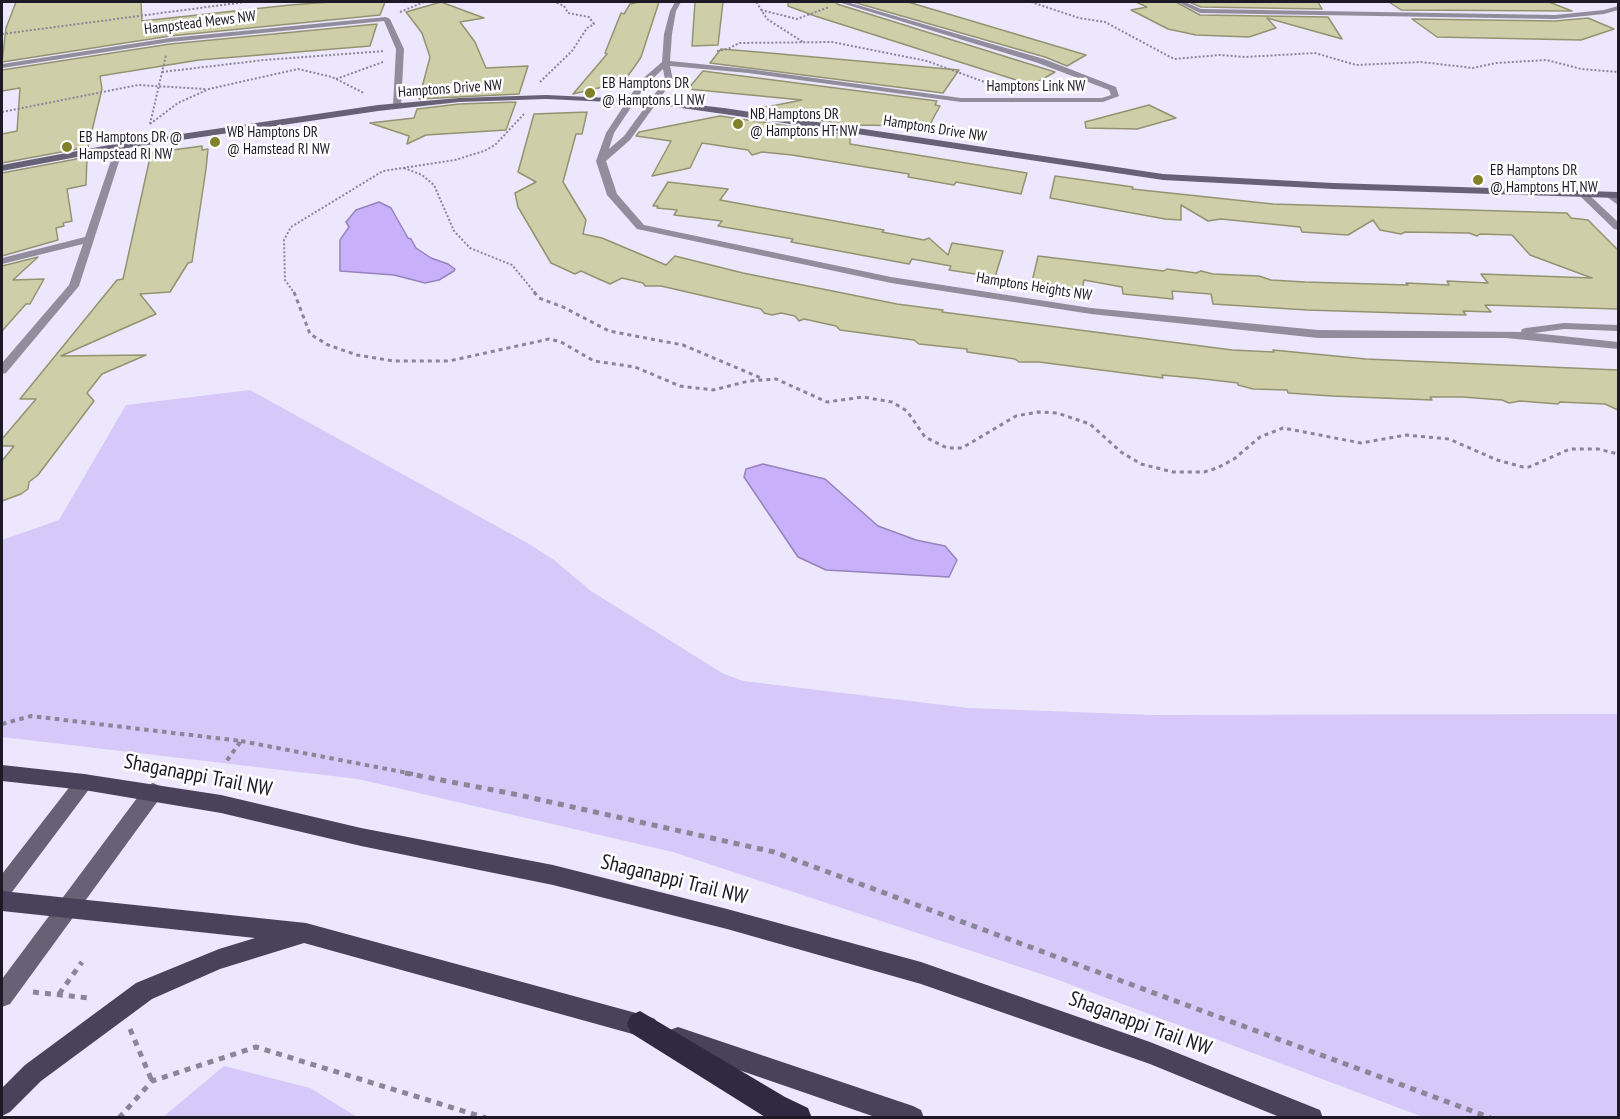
<!DOCTYPE html>
<html>
<head>
<meta charset="utf-8">
<style>
  body { margin:0 }
  #map { position:relative; width:1620px; height:1119px; overflow:hidden; background:#ede7fd; font-family:"PT Sans Narrow",sans-serif }
  canvas { display:block }
  .frame { position:absolute; inset:0; border:3px solid #1d1926; pointer-events:none }
</style>
</head>
<body>
<div id="map">
<canvas width="1620" height="1119"></canvas>
<div class="frame"></div>
</div>
<script>
const c = document.querySelector('canvas').getContext('2d');
c.lineJoin = 'round';
function fillPath(path, color) {
  c.fillStyle = color;
  c.fill(path, 'evenodd');
}
function poly(rows) {
  const path = new Path2D();
  for (const r of rows) {
    path.moveTo(r[0], r[1]);
    for (let i = 2; i < r.length; i += 2) path.lineTo(r[i], r[i + 1]);
  }
  return path;
}
function stroke(path, color, width, dash) {
  c.strokeStyle = color;
  c.lineWidth = width;
  c.lineCap = dash ? 'butt' : 'round';
  c.setLineDash(dash || []);
  c.stroke(path);
}
function drawText(font, color, halo, rows, align = 'center') {
  c.font = font + ' "PT Sans Narrow",sans-serif';
  c.lineWidth = 5;
  c.setLineDash([]);
  c.textBaseline = 'middle';
  c.strokeStyle = halo;
  c.fillStyle = color;
  for (const [text, x, y, turn = 0] of rows) {
    c.save();
    c.translate(x, y);
    c.rotate((+turn || 0) * Math.PI / 180);
    c.textAlign = isNaN(turn) ? turn : align;
    if (halo) c.strokeText(text, 0, 0);
    c.fillText(text, 0, 0);
    c.restore();
  }
}
const green = poly([
  [250,390,529,544,554,560,591,591,722,673,743,681,968,708,1153,715,1618,714,1618,1117,1423,1117,1056,979,673,852,358,779,2,737,2,540,59,520,126,405],
  [224,1066,310,1088,357,1117,163,1117]
]);
const water = poly([
  [379,202,391,208,408,238,411,239,416,248,431,258,448,264,455,269,454,271,439,280,425,283,394,275,340,271,340,240,349,227,346,222,356,210,379,202],
  [763,464,825,479,878,526,916,540,945,546,957,560,949,577,826,570,798,557,744,477,746,469,763,464]
]);
const building = poly([
  [16,2,141,2,142,21,290,5,330,2,385,2,380,15,170,36,2,62,6,28,16,2],
  [441,2,484,18,460,22,475,42,486,68,528,66,519,94,419,99,430,57,422,33,406,12,441,2],
  [639,2,659,2,641,57,635,66,624,81,617,81,615,84,573,94,607,54,605,53,621,13,624,14,630,4,639,2],
  [695,2,723,2,718,45,692,46,695,2],
  [788,2,836,2,837,4,1055,72,1032,85,815,16,788,6,788,2],
  [853,2,908,2,1086,55,1067,66,1045,57,853,2],
  [1136,2,1176,2,1200,15,1328,17,1342,39,1267,18,1276,28,1249,37,1196,35,1168,29,1131,10,1147,7,1136,2],
  [1189,2,1318,2,1322,9,1201,7,1189,2],
  [1389,2,1549,2,1572,11,1401,10,1389,2],
  [1588,18,1614,29,1581,40,1437,37,1412,19,1555,21,1588,18],
  [377,24,370,46,199,60,100,76,102,89,88,147,2,163,2,134,17,131,20,88,2,91,2,70,170,44,377,24],
  [721,49,758,52,959,70,943,93,710,63,721,49],
  [703,71,937,101,935,105,940,106,929,126,851,125,751,110,802,100,688,89,703,71],
  [516,102,506,130,426,135,407,144,409,136,370,123,414,118,417,109,459,104,516,102],
  [1149,105,1176,118,1137,129,1086,128,1085,122,1149,105],
  [587,112,582,134,576,134,563,182,586,220,583,234,602,238,666,265,675,256,743,273,897,304,943,310,942,312,1232,350,1274,352,1273,350,1366,359,1618,370,1618,410,1605,404,1560,402,1558,404,1520,401,1509,403,1502,400,1462,397,1430,397,1432,400,1332,396,1288,393,1287,390,1253,389,1238,385,1238,383,1204,379,1162,375,1163,378,1039,362,1019,362,1015,359,967,352,967,349,919,344,914,340,840,330,836,326,804,319,799,321,795,316,781,313,772,315,764,313,761,309,661,286,645,286,643,283,622,278,610,284,581,271,575,274,551,263,518,207,515,193,536,182,518,172,534,114,587,112],
  [720,116,850,135,850,144,1027,173,1021,194,956,182,954,185,908,177,909,174,792,155,762,152,752,155,748,150,702,143,690,168,652,176,671,141,636,136,639,132,720,116],
  [202,146,202,150,208,149,206,169,192,262,188,263,170,292,140,294,156,314,61,356,146,355,102,374,87,393,94,401,38,475,29,482,28,489,21,494,2,501,2,461,14,446,2,446,2,439,36,399,20,399,117,280,123,279,151,153,202,146],
  [87,157,86,185,67,189,72,221,63,223,64,226,56,228,58,240,2,256,2,173,87,157],
  [1055,176,1133,187,1132,189,1273,204,1567,213,1571,218,1588,220,1618,250,1618,309,1485,305,1491,312,1463,311,1466,315,1307,310,1213,304,1211,294,1172,291,1173,299,1123,294,1122,287,1084,280,1082,290,1032,282,1038,256,1164,271,1167,269,1196,273,1201,271,1213,274,1259,276,1271,280,1305,282,1408,285,1406,283,1449,285,1447,281,1488,283,1481,274,1592,278,1530,255,1512,235,1480,234,1477,236,1469,233,1405,232,1401,234,1380,230,1373,220,1348,235,1302,232,1300,227,1221,219,1208,221,1181,205,1181,220,1165,219,1050,198,1055,176],
  [668,182,728,189,720,200,884,230,882,232,924,240,929,238,948,255,952,243,1003,251,995,277,949,270,951,266,912,259,909,264,791,242,793,239,718,226,722,221,674,215,677,210,657,208,658,206,653,206,668,182],
  [38,257,13,280,44,279,30,304,26,304,2,331,2,266,38,257]
]);
const pathFar3 = poly([
  [752,2,757,3,767,19,803,42],
  [1031,2,1079,18,1105,22,1174,59,1220,55,1245,57,1315,53,1356,65,1421,62,1473,68,1496,63,1547,60,1581,69,1618,72],
  [761,10,797,19,829,7],
  [400,12,424,2],
  [2,34,245,2],
  [717,51,728,49,739,43,832,42,927,61,990,84],
  [162,72,264,60,385,51],
  [336,79,383,62],
  [540,82,572,51,587,28,594,24,589,17,568,13,564,6,555,2],
  [2,112,138,85,205,89],
  [150,124,178,103,209,89,298,69,332,77,364,93],
  [150,124,166,55],
  [404,168,422,175,434,185,454,231,470,248,512,265,536,294],
  [295,294,285,280,284,240,291,227,383,171,455,160,484,151,495,145,524,114]
]);
const pathFar2 = poly([
  [294,292,310,334,328,345,357,355,394,361,449,361,549,339,561,342,594,361,635,367,680,386,713,390,749,381,776,379,827,402,863,397,892,402,907,411,925,437,947,448,962,448,1016,416,1038,412,1057,413,1090,424,1121,452,1141,464,1173,472,1204,472,1217,468,1234,459,1260,437,1283,428,1361,443,1406,435,1449,439,1497,460,1523,467,1529,467,1570,449,1598,449,1618,454],
  [534,292,539,298,563,307,609,331,683,345,761,378]
]);
const pathFar1 = poly([
  [2,724,31,716,241,741,225,763],
  [241,741,413,774]
]);
const path = poly([
  [405,773,519,795,774,852,1491,1118],
  [33,992,89,998],
  [59,994,82,962],
  [130,1029,152,1081],
  [119,1118,152,1081,256,1047,486,1118]
]);
const street = poly([
  [675,2,681,2,676,11,672,34,670,61,748,69,961,98,1102,98,1111,95,1109,90,1038,63,838,2,847,2,1044,59,1116,87,1119,96,1103,102,961,102,748,73,670,66,673,80,630,140,606,161,617,194,644,225,891,277,1091,308,1318,330,1521,332,1522,329,1526,328,1564,323,1618,325,1618,331,1564,329,1534,333,1618,342,1618,349,1506,338,1318,338,1091,314,891,283,637,229,607,195,596,161,606,133,640,81,662,62,664,34,670,11,675,2],
  [663,69,665,80,624,136,609,149,614,133,646,85,663,69],
  [1178,2,1185,2,1201,9,1555,15,1604,10,1618,6,1618,10,1604,14,1555,19,1200,13,1178,2],
  [386,17,390,19,404,49,401,106,397,108,393,106,396,49,384,21,170,42,2,68,2,64,170,38,386,17],
  [120,143,124,146,79,286,6,373,2,374,2,363,69,285,83,244,2,264,2,258,85,237,116,146,120,143],
  [1580,192,1586,192,1618,222,1618,230,1614,229,1580,196,1580,192],
  [1607,193,1613,193,1618,197,1618,205,1607,197,1607,193]
]);
const secondary = poly([
  [546,95,653,100,724,108,1163,174,1333,183,1618,192,1618,198,1333,189,1163,180,724,114,653,104,546,99,459,102,378,111,120,149,2,171,2,165,120,143,378,105,459,98,546,95],
  [84,774,90,776,93,782,90,788,9,896,2,899,2,874,78,776,84,774],
  [153,783,160,786,162,792,160,798,10,1004,2,1007,2,979,146,786,153,783]
]);
const primary = poly([
  [2,765,84,774,221,795,361,828,553,865,727,909,921,962,1150,1042,1320,1110,1323,1118,1282,1118,1150,1064,921,984,727,929,553,885,361,846,221,813,84,790,2,781,2,765],
  [2,891,306,923,647,1016,655,1019,658,1027,655,1035,647,1038,304,943,220,969,152,999,41,1081,10,1112,2,1116,2,1088,25,1065,136,983,219,949,255,938,2,911,2,891],
  [678,1027,913,1106,921,1110,924,1118,878,1118,678,1049,670,1046,667,1038,670,1030,678,1027]
]);
const highway = poly([
  [640,1011,785,1097,808,1108,812,1118,765,1117,631,1033,627,1024,631,1015,640,1011]
]);
const markers = [
  [590,93,6,"#828028"],
  [738,124,6,"#828028"],
  [215,142,6,"#828028"],
  [67,147,6,"#828028"],
  [1478,180,6,"#828028"]
];
const farStreetnames = [
  ["Hampstead Mews NW",200,23,-7],
  ["Hamptons Link NW",1036,87],
  ["Hamptons Drive NW",450,89,-4],
  ["Hamptons Drive NW",935,129,9],
  ["Hamptons Heights NW",1034,287,9]
];
const farPoinames = [
  ["EB Hamptons DR",602,84],
  ["@ Hamptons LI NW",602,101],
  ["NB Hamptons DR",750,115],
  ["@ Hamptons HT NW",750,132],
  ["WB Hamptons DR",227,133],
  ["@ Hamstead RI NW",227,150],
  ["EB Hamptons DR @",79,138],
  ["Hampstead RI NW",79,155],
  ["EB Hamptons DR",1490,171],
  ["@ Hamptons HT NW",1490,188]
];
const nearStreetnames = [
  ["Shaganappi Trail NW",198,776,11],
  ["Shaganappi Trail NW",674,880,14],
  ["Shaganappi Trail NW",1140,1024,20]
];
fillPath(green, '#d6c8f8');
fillPath(water, '#c8b1fa');
stroke(water, '#9583ba', 1.5);
fillPath(building, '#cecea9');
stroke(building, '#939371', 1.5);
stroke(pathFar3, '#8a8597', 2, [2, 2]);
stroke(pathFar2, '#8a8597', 3, [4, 4]);
stroke(pathFar1, '#8a8597', 4, [4.5, 4.5]);
stroke(path, '#8a8597', 5, [6, 6]);
fillPath(street, '#918d9c');
fillPath(secondary, '#676176');
fillPath(primary, '#49425a');
fillPath(highway, '#312843');
for (const [x, y, r, color] of markers) {
  const dot = new Path2D();
  dot.arc(x, y, r, 0, 2 * Math.PI);
  c.fillStyle = color;
  c.fill(dot);
  stroke(dot, '#fff', 2);
}
drawText('15px', '#1d1926', '#fff', farStreetnames);
drawText('15px', '#1d1926', '#fff', farPoinames, 'left');
drawText('21px', '#1d1926', '#fff', nearStreetnames);
</script>
</body>
</html>
